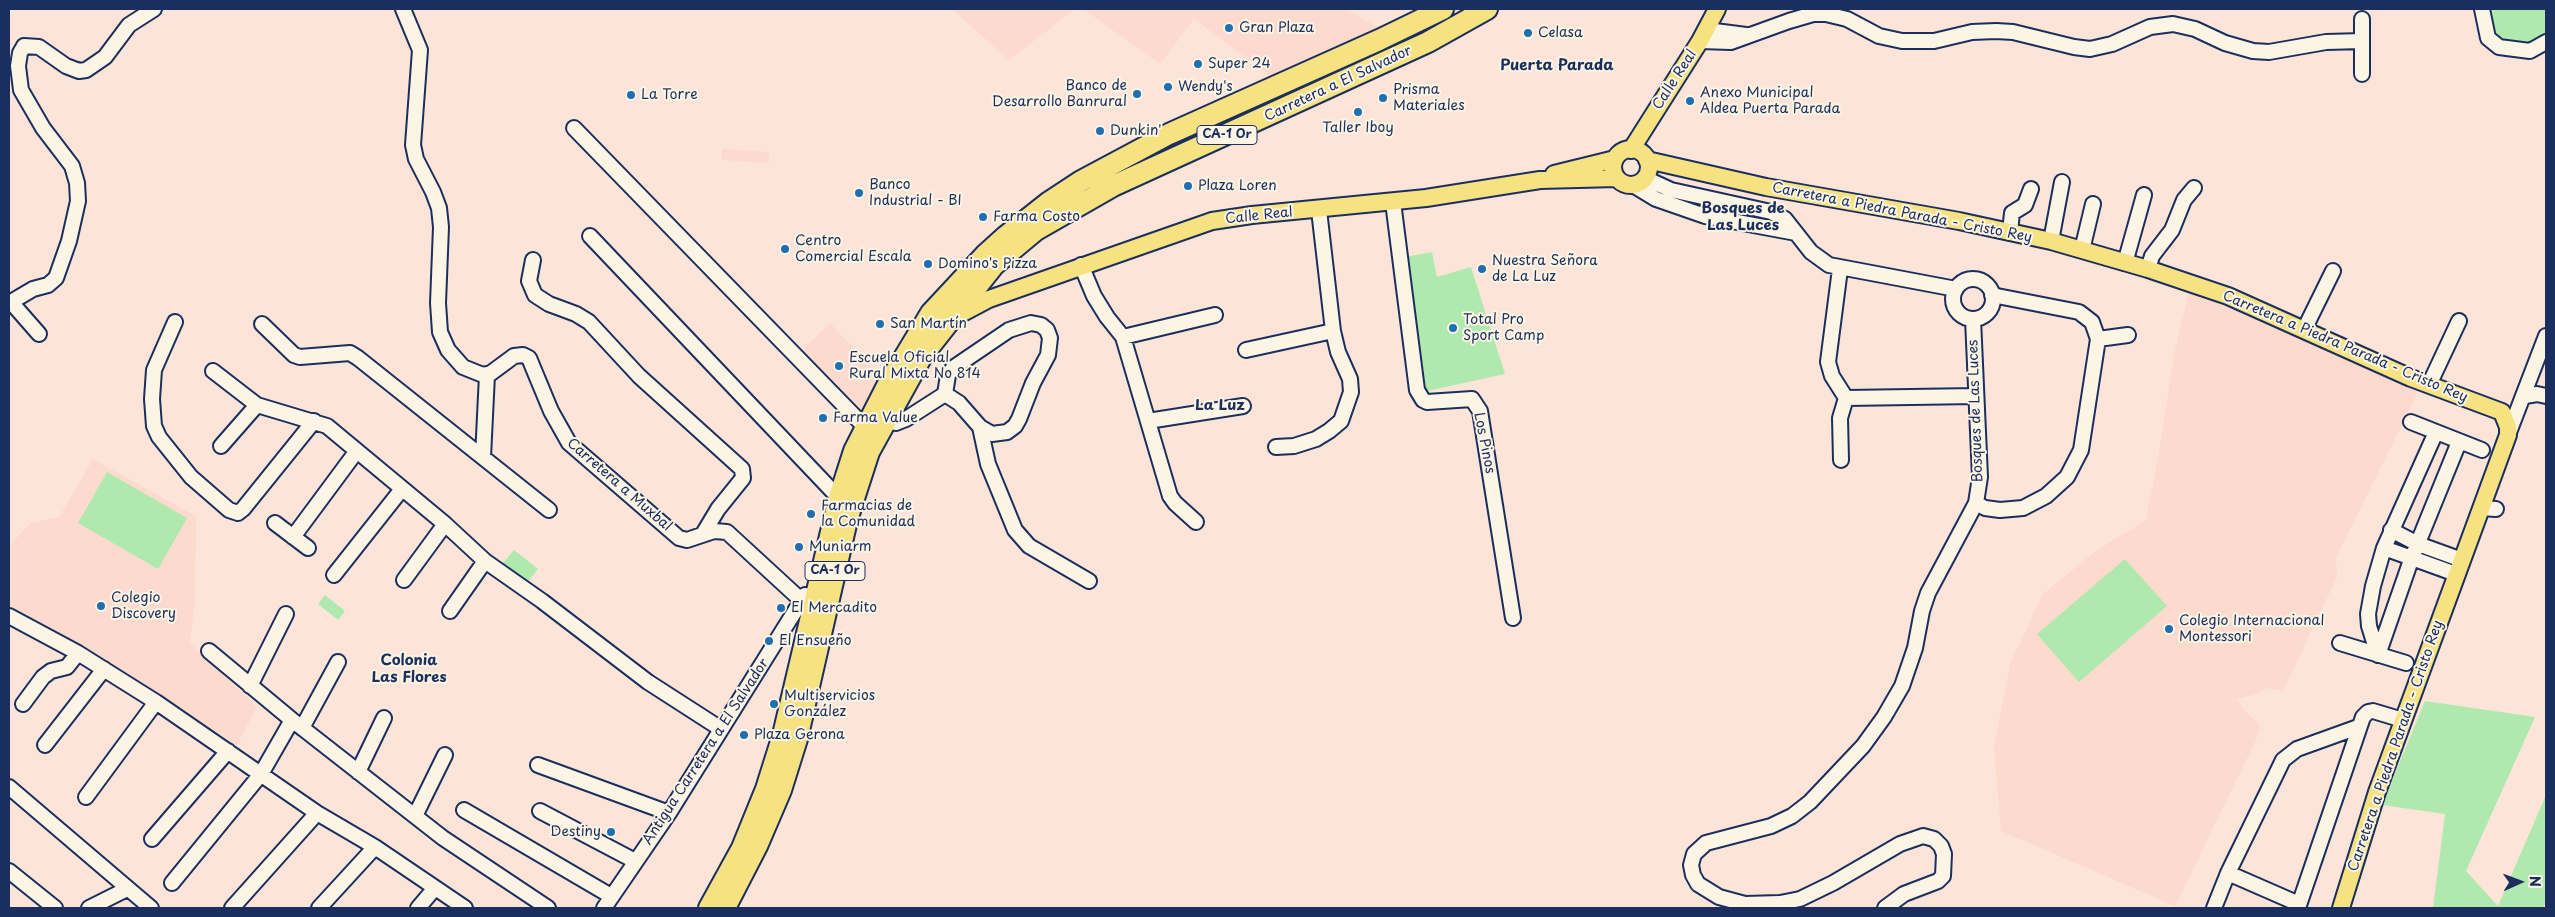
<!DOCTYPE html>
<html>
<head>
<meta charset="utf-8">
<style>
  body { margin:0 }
  #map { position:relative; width:2555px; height:917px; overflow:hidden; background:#fce5d8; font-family:"Playpen Sans",sans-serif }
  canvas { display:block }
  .frame { position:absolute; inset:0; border:10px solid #1b2f5e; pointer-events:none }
  .north { position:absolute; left:2495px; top:857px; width:50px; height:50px; -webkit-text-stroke:4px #fcf5e5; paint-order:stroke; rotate:88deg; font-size:14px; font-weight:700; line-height:20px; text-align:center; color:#1b2f5e }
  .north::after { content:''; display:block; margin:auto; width:18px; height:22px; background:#1b2f5e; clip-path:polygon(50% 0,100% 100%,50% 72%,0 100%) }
</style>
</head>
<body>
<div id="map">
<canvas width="2555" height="917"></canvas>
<div class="frame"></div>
<div class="north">N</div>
</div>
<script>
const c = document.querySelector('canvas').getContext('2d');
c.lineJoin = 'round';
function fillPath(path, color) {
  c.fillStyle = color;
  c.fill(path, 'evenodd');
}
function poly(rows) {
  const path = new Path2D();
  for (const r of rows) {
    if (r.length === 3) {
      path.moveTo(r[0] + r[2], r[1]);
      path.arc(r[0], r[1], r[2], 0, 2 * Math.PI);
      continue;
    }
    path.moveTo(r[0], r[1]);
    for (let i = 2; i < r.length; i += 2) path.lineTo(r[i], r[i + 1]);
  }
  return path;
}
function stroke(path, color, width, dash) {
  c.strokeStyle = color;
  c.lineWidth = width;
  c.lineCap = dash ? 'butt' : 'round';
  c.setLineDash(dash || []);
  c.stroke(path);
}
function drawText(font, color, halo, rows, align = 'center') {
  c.font = font + ' "Playpen Sans",sans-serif';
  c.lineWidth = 4;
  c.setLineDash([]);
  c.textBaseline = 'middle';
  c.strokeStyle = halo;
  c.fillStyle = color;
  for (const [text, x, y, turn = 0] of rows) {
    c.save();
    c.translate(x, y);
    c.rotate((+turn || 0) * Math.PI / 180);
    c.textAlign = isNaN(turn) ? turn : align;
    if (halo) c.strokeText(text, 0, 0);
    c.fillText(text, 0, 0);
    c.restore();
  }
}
const built = poly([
  [952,9,1075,9,1009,60],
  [1083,9,1346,9,1385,31,1277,80,1194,19,1160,64],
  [722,149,769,152,769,163,722,160],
  [2189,291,2293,334,2418,392,2336,558,2337,577,2283,691,2266,688,2257,694,2237,699,2244,710,2260,726,2256,740,2175,906,2001,831,1994,747,2010,664,2043,594,2096,551,2146,520,2158,459,2174,355],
  [830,323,880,376,858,417,797,356],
  [93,459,196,516,195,600,190,643,257,707,232,754,9,613,9,546,31,523,59,517]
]);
const green = poly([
  [2487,9,2546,9,2546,33,2536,43,2521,46,2495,39],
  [1432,252,1437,277,1471,267,1505,374,1423,392,1405,257],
  [107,472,187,518,158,569,78,523],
  [514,550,538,569,527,583,503,563],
  [2125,559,2167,606,2079,682,2037,634],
  [325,595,345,611,338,620,318,604],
  [2425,701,2535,717,2466,871,2498,906,2546,795,2546,903,2542,908,2433,908,2445,814,2382,805]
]);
const minor = poly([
  [403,9,420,50,413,145,416,159,433,192,439,208,441,227,438,303,440,332,448,350,463,367,483,375,491,373,514,356,523,355,529,358,551,411,569,443,679,538,687,540,714,531,727,532,802,601,809,616],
  [2482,9,2488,38,2499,47,2530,51,2546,42],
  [1707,30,1746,35],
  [1700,41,1731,42,1789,21,1813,14,1826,14,1847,19,1879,36,1902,41,1934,41,1972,32,1996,31,2013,32,2074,47,2090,49,2112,44,2150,27,2173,24,2195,29,2225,43,2253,51,2269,52,2326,42,2362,41],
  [2362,74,2362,19],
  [574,128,865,427],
  [1645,178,1671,190,1771,212,1785,219,1811,252,1829,265,1956,289],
  [1633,185,1656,199,1705,216,1796,233],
  [1393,202,1417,390,1423,400,1427,402,1472,399,1480,411,1513,618],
  [2010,232,2012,213,2025,205,2031,189],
  [590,236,839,498],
  [2051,241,2062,182],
  [2082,250,2093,204],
  [533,260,529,281,535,295,549,304,576,314,589,322,639,376,742,469,743,478,718,509,703,534],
  [2125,263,2144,195],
  [1081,265,1094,296,1107,317,1123,337,1170,496,1175,503,1196,522],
  [1840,269,1828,362,1832,376,1846,398,1840,418,1841,460],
  [2148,269,2152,256,2172,230,2184,200,2194,188],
  [1973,299,20],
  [175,322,154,370,152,399,154,426,159,437,191,477,229,510,238,513,243,509,314,421],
  [262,324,294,355,300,357,350,353,358,358,549,510],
  [2304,330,2333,271],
  [39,334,11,302,33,289,48,285,56,278,69,241,78,201,77,183,72,166,43,128,21,90,18,66,20,53,24,46,39,47,66,66,79,71,86,70,105,57,129,25,154,9],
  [1123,337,1215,315],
  [2098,339,2128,335],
  [1246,350,1333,331],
  [213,371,257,405,327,426,445,524,485,561,542,601,648,682,721,729],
  [2429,385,2459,321],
  [2525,396,2537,394,2546,396],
  [1846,398,1976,396],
  [886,420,896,423,906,419,945,394,959,403,980,427,992,434,1007,432,1015,426,1019,419,1033,383,1048,355,1050,338,1047,330,1041,325,1031,323,1009,330,953,368,948,375,945,394],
  [1148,421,1243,406],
  [2411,422,2482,450],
  [980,427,988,464,1015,530,1029,546,1089,581],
  [2508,435,2546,336],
  [221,446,257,405],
  [1276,447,1294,446,1316,439,1329,431,1341,421,1351,392,1350,379,1338,352,1333,331,1319,210],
  [483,457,487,375],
  [1976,503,1985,508,2000,510,2023,508,2046,496,2067,477,2081,450,2098,339,2092,322,2079,312,1992,295],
  [2481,508,2496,509],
  [275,523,308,548],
  [2391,530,2418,544,2462,560],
  [293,537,356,452],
  [2384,548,2456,574],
  [334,575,402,489],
  [404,580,445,524],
  [450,611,485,561],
  [9,616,78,653,156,702,317,813,375,847,465,908],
  [2340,643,2406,663],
  [209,651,292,720,443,838,548,908],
  [2378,655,2369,626,2368,614,2373,586,2384,548,2436,432],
  [2378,655,2411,560,2459,442],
  [250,686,286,614],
  [23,704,43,677,51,671,67,667,78,653],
  [302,728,338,662],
  [45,745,104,669],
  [538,765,669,813],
  [358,772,384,718],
  [9,787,151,908],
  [86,797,156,702],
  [464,810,611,896],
  [540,811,635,861],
  [415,816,445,755],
  [152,839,228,751],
  [9,871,55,908],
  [2228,873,2299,904],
  [172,883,261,774,292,720],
  [89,908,127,889],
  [232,908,317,813],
  [319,908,375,847],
  [418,908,435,888],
  [604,908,669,813,805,595],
  [1885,908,1904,894,1938,881,1943,876,1944,854,1941,846,1934,839,1923,836,1900,844,1833,883,1800,899,1780,903,1745,904,1719,897,1698,884,1693,875,1691,865,1694,854,1706,843,1771,826,1792,816,1810,802,1863,746,1884,717,1902,686,1915,648,1922,611,1928,593,1976,503,1980,477,1973,319],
  [2214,908,2228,873,2283,760,2297,749,2358,727],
  [2298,908,2363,717,2368,712,2373,711,2403,720]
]);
const major = poly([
  [1631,167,18],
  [1631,150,1700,41,1717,9],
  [1647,160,1766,187,1959,221,2051,241,2148,269,2228,296,2411,378,2502,412,2508,427,2508,435,2377,792,2341,908],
  [1554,174,1615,159],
  [957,316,989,299,1212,221,1252,215,1426,198,1540,180,1617,178]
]);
const highway = poly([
  [709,908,742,848,766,789,783,735,839,498,854,451,887,386,931,313,985,255,1006,236,1049,202,1081,181,1169,134,1379,40,1443,9],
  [725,908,757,846,781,790,797,739,847,520,869,452,922,356,994,265,1036,230,1113,186,1428,42,1487,9]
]);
const markers = [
  [1229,28,5,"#1f6fb2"],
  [1528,33,5,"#1f6fb2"],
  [1198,64,5,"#1f6fb2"],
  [1168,87,5,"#1f6fb2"],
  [1137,94,5,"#1f6fb2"],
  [631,95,5,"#1f6fb2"],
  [1383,98,5,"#1f6fb2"],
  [1690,101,5,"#1f6fb2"],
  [1358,112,5,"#1f6fb2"],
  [1100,131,5,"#1f6fb2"],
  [1188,186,5,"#1f6fb2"],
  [859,193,5,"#1f6fb2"],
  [983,217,5,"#1f6fb2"],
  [785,249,5,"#1f6fb2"],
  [928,264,5,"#1f6fb2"],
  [1482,269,5,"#1f6fb2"],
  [880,324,5,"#1f6fb2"],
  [1453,328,5,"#1f6fb2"],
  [839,366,5,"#1f6fb2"],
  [823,418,5,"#1f6fb2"],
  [811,514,5,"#1f6fb2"],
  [799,547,5,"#1f6fb2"],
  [101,606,5,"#1f6fb2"],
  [781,608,5,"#1f6fb2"],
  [2169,629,5,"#1f6fb2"],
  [769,641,5,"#1f6fb2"],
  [774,704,5,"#1f6fb2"],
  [744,735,5,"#1f6fb2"],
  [611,832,5,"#1f6fb2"]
];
const shields = [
  [1227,135,60],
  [835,571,60]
];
const shieldNames = [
  ["CA-1 Or",1227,135],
  ["CA-1 Or",835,571]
];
const poiNames = [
  ["Gran Plaza",1239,28],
  ["Celasa",1538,33],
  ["Super 24",1208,64],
  ["Banco de",1127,86,"right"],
  ["Desarrollo Banrural",1127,102,"right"],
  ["Wendy's",1178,87],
  ["Prisma",1393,90],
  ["Materiales",1393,106],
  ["Anexo Municipal",1700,93],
  ["Aldea Puerta Parada",1700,109],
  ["La Torre",641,95],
  ["Taller Iboy",1358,128,"center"],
  ["Dunkin'",1110,131],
  ["Banco",869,185],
  ["Industrial - BI",869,201],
  ["Plaza Loren",1198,186],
  ["Farma Costo",993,217],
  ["Centro",795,241],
  ["Comercial Escala",795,257],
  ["Nuestra Señora",1492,261],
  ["de La Luz",1492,277],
  ["Domino's Pizza",938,264],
  ["Total Pro",1463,320],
  ["Sport Camp",1463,336],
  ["San Martín",890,324],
  ["Escuela Oficial",849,358],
  ["Rural Mixta No 814",849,374],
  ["Farma Value",833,418],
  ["Farmacias de",821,506],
  ["la Comunidad",821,522],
  ["Muniarm",809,547],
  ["Colegio",111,598],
  ["Discovery",111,614],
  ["El Mercadito",791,608],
  ["Colegio Internacional",2179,621],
  ["Montessori",2179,637],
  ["El Ensueño",779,641],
  ["Multiservicios",784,696],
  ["González",784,712],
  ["Plaza Gerona",754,735],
  ["Destiny",601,832,"right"]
];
const streetNames = [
  ["Calle Real",1675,80,-57],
  ["Carretera a El Salvador",1338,84,-25],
  ["Carretera a Piedra Parada - Cristo Rey",1902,213,11],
  ["Calle Real",1259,216,-6],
  ["Carretera a Piedra Parada - Cristo Rey",2345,347,23],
  ["Bosques de Las Luces",1976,411,-92],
  ["Los Pinos",1484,443,79],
  ["Carretera a Muxbal",619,485,41],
  ["Carretera a Piedra Parada - Cristo Rey",2396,746,-71],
  ["Antigua Carretera a El Salvador",706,752,-57]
];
const neighbourhoodNames = [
  ["Puerta Parada",1557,66],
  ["Bosques de",1743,209],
  ["Las Luces",1743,226],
  ["La Luz",1220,406],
  ["Colonia",409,661],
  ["Las Flores",409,678]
];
fillPath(built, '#fcdace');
fillPath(green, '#afe9ae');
stroke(minor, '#1b2f5e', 18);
stroke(major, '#1b2f5e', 20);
stroke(highway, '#1b2f5e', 24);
stroke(minor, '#fcf5e5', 14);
stroke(major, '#f7e281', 16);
stroke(highway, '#f7e281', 20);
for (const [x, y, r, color] of markers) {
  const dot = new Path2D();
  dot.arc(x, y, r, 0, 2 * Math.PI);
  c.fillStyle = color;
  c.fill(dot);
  stroke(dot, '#fcf5e5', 2);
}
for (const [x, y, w] of shields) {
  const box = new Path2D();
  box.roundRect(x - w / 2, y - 9.5, w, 19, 4);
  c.fillStyle = '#fcf5e5';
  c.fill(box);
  stroke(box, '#1b2f5e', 1);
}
drawText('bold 12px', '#1b2f5e', null, shieldNames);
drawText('14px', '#1b2f5e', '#fcf5e5', poiNames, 'left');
drawText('14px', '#1b2f5e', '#fcf5e5', streetNames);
drawText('bold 15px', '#1b2f5e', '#fcf5e5', neighbourhoodNames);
</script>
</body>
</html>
